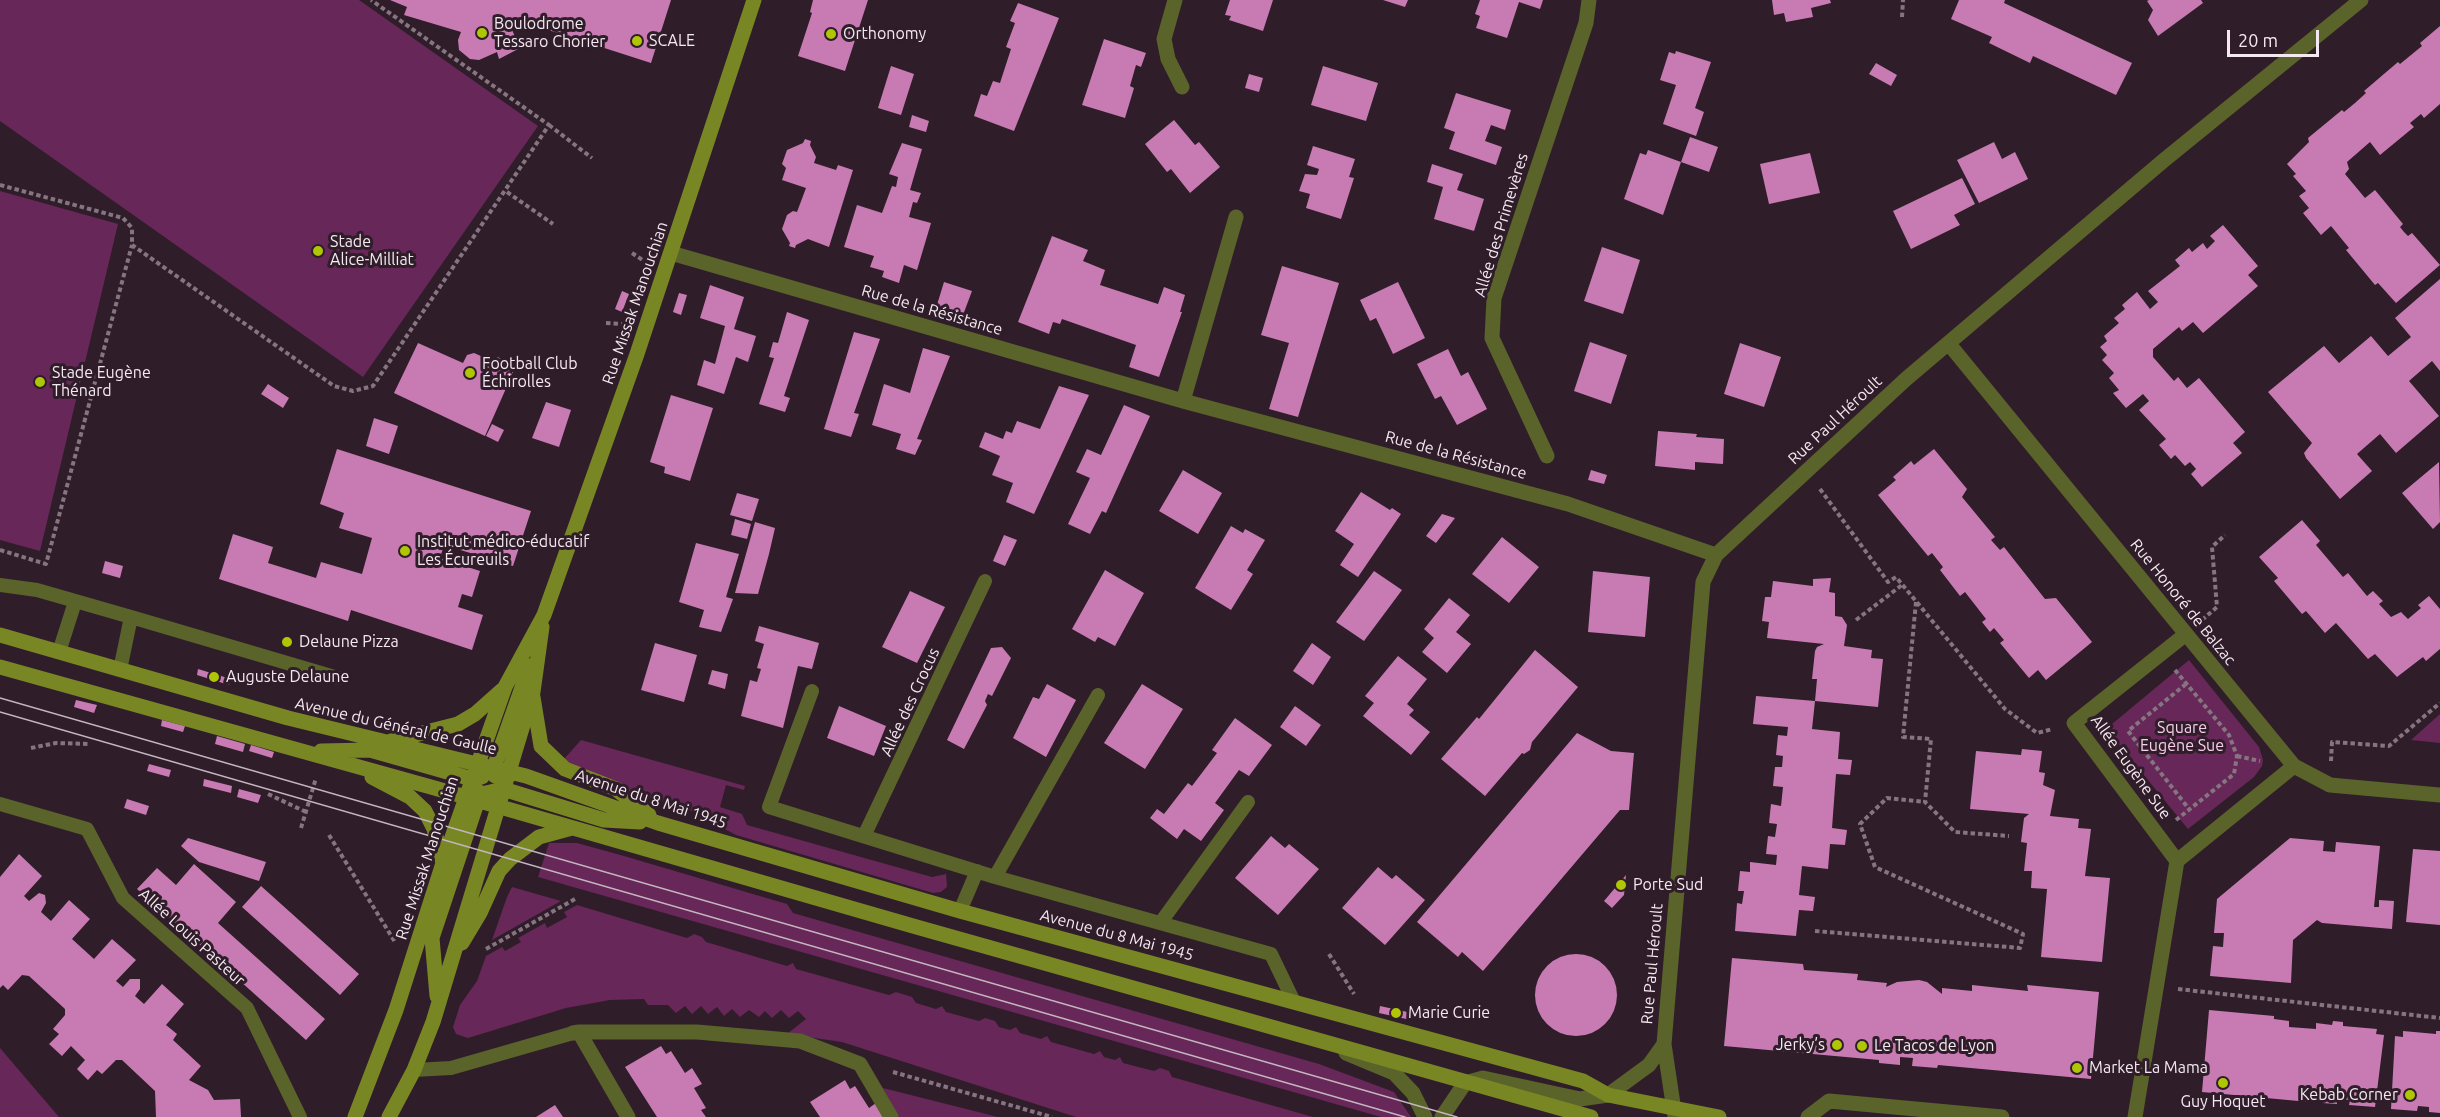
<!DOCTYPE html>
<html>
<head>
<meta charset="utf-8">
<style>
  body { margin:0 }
  #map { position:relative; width:2440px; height:1117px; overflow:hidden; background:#2f1d29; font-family:Ubuntu,sans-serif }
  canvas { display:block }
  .scale { position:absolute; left:2227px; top:30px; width:92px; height:27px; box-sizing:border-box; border:3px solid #f5e9f1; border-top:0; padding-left:8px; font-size:18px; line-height:21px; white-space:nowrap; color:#f5e9f1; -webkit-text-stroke:4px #2f1d29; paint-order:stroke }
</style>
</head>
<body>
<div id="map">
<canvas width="2440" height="1117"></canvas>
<div class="scale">20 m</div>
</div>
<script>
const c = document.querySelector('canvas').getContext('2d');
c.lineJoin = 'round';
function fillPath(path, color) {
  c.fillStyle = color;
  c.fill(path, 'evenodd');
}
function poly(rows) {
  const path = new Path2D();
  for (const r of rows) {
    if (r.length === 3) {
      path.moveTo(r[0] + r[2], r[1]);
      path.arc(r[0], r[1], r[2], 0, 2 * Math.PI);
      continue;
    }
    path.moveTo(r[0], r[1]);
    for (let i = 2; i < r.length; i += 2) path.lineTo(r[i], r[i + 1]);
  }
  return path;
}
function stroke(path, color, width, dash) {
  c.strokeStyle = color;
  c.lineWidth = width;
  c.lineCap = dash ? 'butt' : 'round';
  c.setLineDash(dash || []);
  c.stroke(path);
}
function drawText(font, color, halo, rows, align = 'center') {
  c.font = font + ' Ubuntu,sans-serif';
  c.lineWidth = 6;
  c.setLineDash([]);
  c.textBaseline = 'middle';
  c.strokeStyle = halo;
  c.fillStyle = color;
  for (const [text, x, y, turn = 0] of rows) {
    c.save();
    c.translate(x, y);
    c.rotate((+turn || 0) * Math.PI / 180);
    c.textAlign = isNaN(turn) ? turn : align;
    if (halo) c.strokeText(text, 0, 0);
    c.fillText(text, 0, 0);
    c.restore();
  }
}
const green = poly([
  [0,0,359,0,538,126,363,377,0,121],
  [0,191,118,224,40,551,0,540],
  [2189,660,2259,747,2263,760,2262,766,2254,777,2188,829,2106,729],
  [2440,714,2440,743,2411,740],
  [581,740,745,786,744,790,726,785,720,807,742,814,747,825,932,877,946,874,947,887,941,892,933,893,736,835,689,810,622,789,572,765,564,759],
  [549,843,577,843,624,856,787,904,793,913,1319,1064,1394,1092,1411,1117,1381,1117,538,877],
  [512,887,561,901,492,940,507,897],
  [577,905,687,938,694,934,702,937,706,942,787,966,793,963,796,969,889,995,896,992,912,997,916,1003,936,1009,942,1006,946,1012,979,1021,985,1018,995,1021,999,1027,1010,1030,1016,1027,1020,1033,1041,1039,1047,1036,1051,1042,1094,1054,1100,1051,1104,1057,1115,1060,1120,1057,1123,1063,1154,1071,1160,1068,1169,1071,1172,1077,1313,1117,1076,1117,842,1042,787,1034,806,1019,798,1011,789,1018,781,1010,772,1018,765,1011,759,1017,749,1010,740,1017,732,1009,724,1016,717,1007,708,1014,701,1006,692,1014,685,1006,676,1013,668,1005,648,1005,644,999,610,1000,566,1008,468,1038,456,1034,453,1027,460,1005,477,981,486,956,502,947,505,951,521,942,518,938,545,923,547,928,567,917,564,912],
  [0,1048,59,1117,0,1117],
  [883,1088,998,1117,898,1117]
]);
const building = poly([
  [390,0,671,0,651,63,511,18,509,23,520,48,499,59,497,52,479,60,470,59,459,50,458,40,461,32,404,15,407,7],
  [813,0,868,0,845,71,798,56,812,13,810,12],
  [1230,0,1273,0,1263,31,1229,20,1231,16,1225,15],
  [1383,0,1408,0,1405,7],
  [1480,0,1543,0,1540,9,1519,2,1507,38,1476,28,1480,16,1475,14],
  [1772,0,1830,0,1831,3,1811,8,1813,17,1786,22,1784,13,1774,15],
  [1959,0,2005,0,2004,3,2132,63,2116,95,2033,56,2030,63,1989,43,1992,37,1951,19],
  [2149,0,2201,0,2203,3,2158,36,2148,20,2153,10,2147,1],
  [1018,3,1059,18,1014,131,974,116,981,94,987,96,993,81,1000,83,1011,49,1006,47,1015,23,1010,21],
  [2440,26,2440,104,2424,118,2421,114,2410,123,2414,127,2380,155,2370,142,2347,162,2349,169,2345,174,2365,198,2375,190,2403,224,2400,227,2404,232,2408,236,2412,233,2440,265,2396,303,2378,283,2375,285,2346,250,2349,248,2331,226,2321,235,2303,213,2309,208,2299,196,2306,191,2293,176,2296,174,2287,164,2309,142,2308,138,2342,110,2344,112,2355,103,2366,93,2364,91,2398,62,2400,64,2422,46,2420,43],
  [1104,39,1146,53,1141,67,1136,65,1130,86,1134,88,1125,118,1082,105],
  [1676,51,1711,62,1695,108,1704,112,1696,136,1663,124,1676,85,1660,80,1669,52,1675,54],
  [1876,63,1897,75,1891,86,1869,74],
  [891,66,914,74,901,115,878,108],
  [1323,66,1378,83,1366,121,1311,105],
  [1249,74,1263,78,1259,92,1245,88],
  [1456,93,1511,110,1505,130,1491,125,1485,141,1502,147,1496,165,1449,149,1455,132,1444,128],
  [912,115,929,121,926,132,909,127],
  [1174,120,1195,145,1199,142,1220,167,1190,193,1171,169,1167,172,1145,144],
  [1690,137,1718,147,1709,172,1681,162,1663,215,1624,199,1640,153,1646,155,1648,150,1681,162],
  [805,139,811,141,810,145,816,157,814,163,836,170,838,165,853,170,829,247,808,239,796,245,795,248,789,246,790,243,782,229,787,215,793,211,797,212,806,188,782,180,786,168,782,164,787,150,803,143],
  [1994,142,2002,159,2015,152,2028,179,1979,203,1957,160],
  [902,143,922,149,910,190,921,193,917,203,913,202,909,217,931,223,917,270,904,265,899,283,882,277,884,271,870,267,874,256,844,247,857,205,882,213,892,186,896,187,898,177,889,174],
  [1313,146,1355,159,1349,177,1354,178,1341,219,1306,208,1310,194,1299,191,1305,174,1317,175,1319,169,1307,165],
  [1810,153,1820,193,1769,204,1760,164],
  [1432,164,1463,174,1457,190,1484,199,1474,231,1434,219,1443,187,1427,182],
  [1962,178,1975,204,1954,215,1960,225,1911,249,1893,211],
  [2223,225,2258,266,2248,275,2258,286,2203,333,2193,322,2182,331,2179,327,2153,349,2153,357,2174,381,2178,377,2187,388,2199,378,2245,432,2233,443,2242,453,2202,487,2191,474,2196,469,2190,462,2185,466,2175,455,2171,459,2159,445,2166,439,2139,410,2149,401,2143,394,2126,408,2113,393,2119,390,2109,378,2114,373,2102,360,2107,355,2100,347,2107,341,2104,336,2119,323,2114,318,2125,309,2122,305,2137,292,2150,309,2158,302,2148,291,2180,266,2175,260,2189,248,2192,252,2203,243,2207,249,2215,241,2210,236],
  [1052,236,1088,250,1083,261,1105,270,1100,285,1158,304,1164,287,1185,295,1180,312,1182,312,1159,377,1129,367,1136,345,1062,319,1060,324,1053,322,1049,334,1018,322],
  [1602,247,1640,260,1623,314,1584,301],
  [1282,266,1339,283,1298,417,1269,409,1289,343,1261,335],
  [2440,279,2440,371,2432,361,2409,381,2439,416,2396,453,2380,434,2357,454,2372,471,2340,499,2306,458,2304,453,2312,443,2268,392,2324,346,2339,363,2371,336,2388,356,2411,337,2395,318],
  [944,282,972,291,963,315,936,308],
  [1398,282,1425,338,1393,354,1376,318,1370,321,1360,300],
  [710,285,744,297,734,329,756,336,748,362,736,357,724,394,697,385,704,360,715,364,725,326,700,318],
  [622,291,629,294,622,312,615,309],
  [679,293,687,295,681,315,673,312],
  [787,312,809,320,784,396,790,398,785,412,759,404,774,358,769,357,773,342,778,343],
  [854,332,880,339,854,413,859,414,851,437,824,429],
  [1590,342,1627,355,1611,404,1574,391],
  [418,343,463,363,467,355,474,353,490,360,498,357,515,368,485,436,394,393],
  [1740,343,1781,357,1764,407,1724,394],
  [923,348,950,356,917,439,922,440,915,455,896,449,901,434,872,425,884,384,910,393],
  [1448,349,1461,376,1468,372,1487,409,1457,425,1441,396,1435,399,1417,364],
  [268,384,289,398,283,408,261,394],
  [1059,386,1089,395,1034,514,1006,502,1013,483,992,475,1000,456,979,447,985,432,1003,439,1006,431,1012,433,1017,421,1040,429],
  [671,395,713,408,690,481,664,473,665,467,650,462],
  [546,402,571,410,559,447,532,438],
  [1124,405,1150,416,1106,513,1102,511,1090,534,1068,524,1090,478,1076,472,1087,449,1101,455],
  [374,418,398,426,389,454,366,446],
  [492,424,504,430,498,442,486,436],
  [1658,431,1697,434,1696,437,1724,439,1723,464,1695,462,1695,470,1655,466],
  [337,449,531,511,513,566,444,545,440,558,480,571,472,597,462,594,458,607,483,615,472,650,351,610,348,621,219,579,233,534,273,547,268,563,316,578,321,562,362,574,372,538,339,528,344,513,320,504],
  [1934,449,1967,489,1962,497,1995,537,1991,540,2000,550,2004,547,2045,599,2056,598,2092,642,2046,680,2038,670,2029,678,2000,643,2004,640,1994,628,1990,632,1982,622,1986,619,1965,592,1960,596,1940,570,1943,567,1932,553,1928,556,1878,495,1896,480,1893,477,1911,461,1914,465],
  [2439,462,2440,522,2433,529,2402,493],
  [1183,470,1222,493,1198,534,1159,511],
  [1591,470,1607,475,1604,484,1588,480],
  [1361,492,1390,510,1392,508,1401,514,1358,577,1340,565,1354,544,1335,531],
  [737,493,759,499,752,521,730,515],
  [1442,514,1455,518,1436,543,1426,536],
  [735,519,751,524,747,539,731,535],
  [2302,520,2320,541,2316,545,2343,577,2348,573,2367,596,2373,591,2383,601,2379,604,2391,617,2401,612,2408,619,2421,608,2418,605,2429,596,2440,609,2440,649,2426,661,2423,657,2397,677,2375,654,2368,659,2336,623,2325,633,2306,611,2302,614,2274,581,2278,578,2259,557],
  [755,522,775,528,769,554,758,594,735,593],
  [1231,526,1243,533,1245,529,1265,540,1247,570,1253,574,1231,610,1195,588],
  [1004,535,1017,540,1005,566,993,561],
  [1502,537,1539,567,1509,603,1472,574],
  [696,543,739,554,726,597,733,599,721,632,699,627,704,610,679,602],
  [105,561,123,566,120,578,102,573],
  [1105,570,1144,593,1115,646,1098,637,1095,642,1072,629],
  [1374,571,1402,590,1364,641,1336,622],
  [1593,571,1650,577,1645,637,1588,632],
  [1831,578,1829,592,1835,593,1835,616,1842,617,1847,625,1844,646,1872,650,1871,658,1883,659,1878,707,1815,701,1817,679,1812,679,1815,651,1817,647,1824,644,1767,638,1769,622,1762,621,1765,597,1771,597,1773,581,1813,586,1813,579],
  [910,591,945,607,917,663,882,647],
  [1449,598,1470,615,1456,632,1471,644,1447,673,1422,652,1434,638,1424,629],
  [759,626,819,643,812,669,798,666,783,728,741,716,750,680,757,682,761,669,757,668,764,644,755,641],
  [655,643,697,655,684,702,641,690],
  [1312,643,1331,657,1313,685,1293,671],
  [1002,647,1011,658,992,696,988,694,985,701,987,705,964,749,947,740,991,648],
  [1535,650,1578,687,1532,742,1530,750,1524,754,1522,753,1485,796,1441,759,1477,717,1479,719],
  [1398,656,1427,679,1407,704,1414,710,1409,715,1430,732,1411,755,1363,716,1374,703,1365,696],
  [198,669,231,679,229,685,197,675],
  [712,670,728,674,725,689,708,684],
  [1047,684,1076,700,1046,757,1013,738,1033,697,1039,699],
  [1142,684,1183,709,1145,769,1104,743],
  [1756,696,1815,701,1812,729,1840,732,1838,759,1852,760,1850,775,1836,774,1832,828,1847,830,1845,845,1830,844,1828,869,1802,866,1799,895,1815,897,1813,911,1799,910,1796,936,1735,931,1737,903,1742,904,1744,891,1738,891,1740,871,1750,872,1750,862,1776,865,1777,855,1766,854,1768,836,1775,837,1777,824,1769,823,1771,804,1781,806,1783,787,1773,786,1775,767,1782,767,1783,756,1776,755,1778,735,1787,736,1788,727,1753,724],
  [76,700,97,705,94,713,74,707],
  [839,706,886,726,874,756,827,738],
  [1295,706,1321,725,1306,746,1280,727],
  [1235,718,1272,745,1249,776,1239,770,1215,803,1224,810,1201,841,1184,829,1177,839,1150,818,1157,809,1164,814,1188,783,1192,786,1217,753,1212,750],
  [162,720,185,726,183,732,161,726],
  [1577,733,1611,751,1634,753,1629,810,1620,810,1483,971,1462,952,1458,957,1417,922],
  [217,736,245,744,243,752,215,744],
  [251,745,274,752,272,758,249,751],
  [2022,749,2042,751,2039,772,2045,773,2043,785,2055,790,2050,816,2079,819,2078,828,2091,829,2085,876,2110,878,2102,962,2041,957,2047,889,2031,888,2032,871,2024,871,2027,843,2021,842,2024,818,2029,814,1970,809,1976,751,2021,755],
  [149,764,171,770,169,777,147,771],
  [204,779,232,786,231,793,203,786],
  [239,789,261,795,258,803,237,797],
  [127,799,149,806,146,815,124,808],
  [1271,836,1285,848,1289,844,1319,869,1278,915,1235,878],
  [188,838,266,862,259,881,199,862,181,846],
  [2290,838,2324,841,2323,851,2335,852,2336,842,2380,846,2374,907,2379,907,2379,900,2394,901,2392,929,2322,923,2317,920,2293,940,2291,983,2210,976,2213,946,2223,947,2224,933,2214,933,2217,899],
  [2413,849,2440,851,2440,925,2406,922],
  [19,854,42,876,24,896,29,901,39,893,45,895,46,903,41,912,51,921,69,900,90,919,72,939,94,959,112,939,136,960,116,981,123,987,130,979,140,979,140,989,135,996,144,1004,162,984,184,1004,166,1025,177,1034,173,1040,201,1066,189,1080,208,1090,214,1100,240,1099,241,1117,156,1117,155,1091,122,1060,116,1060,102,1074,97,1070,88,1080,77,1069,85,1060,71,1046,62,1056,49,1044,59,1034,53,1029,65,1015,65,1009,29,976,22,975,8,990,3,985,0,988,0,877],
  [194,864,236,902,218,923,325,1019,306,1040,137,889,157,868,176,885],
  [1378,867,1392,879,1396,875,1425,900,1385,945,1342,908],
  [1626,875,1624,895,1612,908,1604,901],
  [261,886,359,974,340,995,242,907],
  [1576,995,41],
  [1732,958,1803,964,1804,970,1858,974,1857,980,1887,983,1886,987,1897,982,1919,980,1927,982,1942,994,1942,988,1972,991,1972,985,2028,991,2027,985,2099,992,2091,1079,1938,1065,1937,1068,1912,1066,1913,1058,1900,1057,1900,1065,1879,1063,1879,1060,1724,1046],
  [1380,1006,1412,1013,1411,1020,1379,1013],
  [2209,1010,2274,1016,2274,1019,2289,1021,2289,1027,2316,1029,2316,1023,2332,1025,2333,1021,2343,1022,2343,1026,2377,1029,2376,1034,2384,1035,2375,1107,2349,1105,2350,1100,2337,1099,2337,1104,2322,1103,2323,1098,2310,1096,2309,1102,2202,1092],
  [2403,1031,2436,1034,2436,1031,2440,1031,2440,1113,2429,1112,2429,1107,2418,1106,2417,1111,2391,1109,2395,1036,2403,1037],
  [661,1046,666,1054,671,1051,685,1073,692,1068,702,1084,694,1088,706,1108,701,1110,706,1117,657,1117,625,1067],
  [845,1080,850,1089,855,1086,869,1108,876,1103,885,1117,820,1117,810,1102],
  [555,1105,563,1117,536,1117]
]);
const path = poly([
  [1902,17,1903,0],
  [549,125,592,158],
  [0,185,123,218,132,228,132,245,334,386,353,391,373,386,549,125,371,0],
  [507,192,553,224],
  [632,253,644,261],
  [606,323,622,324],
  [1820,489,1888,582,1896,577,2005,709,2037,733,2053,729],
  [0,550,46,564,132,245],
  [1916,602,1903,737,1931,739,1925,802,1955,832,2009,836],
  [1856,620,1902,585],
  [2202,620,2217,607,2212,547,2225,535],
  [2175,670,2229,735,2237,756,2234,774,2176,820],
  [2186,684,2128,731,2189,809],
  [31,748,56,743,89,744],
  [2237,756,2260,761],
  [2331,761,2332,742,2389,746,2440,703],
  [268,794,306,812],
  [301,828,316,778],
  [329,835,395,942],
  [1815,931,2020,948,2023,934,1875,867,1860,824,1887,798,1925,802],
  [486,949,575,899],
  [1329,954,1354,994],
  [2178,989,2440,1018],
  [893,1072,1052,1117]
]);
const lane = poly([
  [0,585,37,590,131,617,120,670],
  [131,617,338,678],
  [59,652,75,602],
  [812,691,769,807,995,877,1271,954,1294,1002],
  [0,804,87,829,123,898,247,1008,300,1117],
  [864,836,985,581],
  [995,877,1098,695],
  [960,911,977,871],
  [1161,922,1248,802],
  [414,1070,451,1068,573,1033]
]);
const street = poly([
  [1175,0,1164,39,1168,59,1182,87],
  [671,253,1183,401,1568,504,1716,555],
  [1949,344,2294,766,2330,785,2440,795],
  [1183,401,1236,217],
  [1547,456,1492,338,1494,298,1586,23,1589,0],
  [2177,861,2074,723,2186,634],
  [579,1032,697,1032,800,1041,860,1064,891,1117],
  [573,1033,579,1032,628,1117],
  [1346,1053,1394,1073,1413,1093,1425,1117],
  [1442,1117,1465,1083,1483,1078,1580,1099,1608,1095,1649,1065,1664,1044],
  [1675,1117,1664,1044,1703,582,1716,555,1906,379,2163,161,2361,0],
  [1808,1117,1829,1101,2002,1117],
  [2135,1117,2177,861,2294,766]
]);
const secondary = poly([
  [0,635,288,718,526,776,658,823,960,911,1583,1081,1608,1095,1719,1117],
  [0,667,438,789,913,926,1591,1117],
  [533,697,541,746,565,769,616,789,649,815],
  [391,741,458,724,475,714,502,690],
  [321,751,370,750,472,779,482,777],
  [495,776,494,767,526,676,526,665],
  [372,777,410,797,425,811,434,829,443,863],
  [469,797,503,789,604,820,640,822],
  [462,943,480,913,499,871,510,859,539,837,572,828],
  [437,996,432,938,478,800,478,791],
  [355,1117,396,1010,443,863,505,687,544,615,637,354,754,0],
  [389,1117,414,1070,433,1022,533,692,542,627]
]);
const tram = poly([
  [0,698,1457,1117],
  [0,712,1405,1117]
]);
const markers = [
  [482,33,6,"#afc506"],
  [831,34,6,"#afc506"],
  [637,41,6,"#afc506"],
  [318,251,6,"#afc506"],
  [470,373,6,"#afc506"],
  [40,382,6,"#afc506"],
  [405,551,6,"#afc506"],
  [287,642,6,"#afc506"],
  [214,677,6,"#afc506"],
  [1621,885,6,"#afc506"],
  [1396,1013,6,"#afc506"],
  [1837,1045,6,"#afc506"],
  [1862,1046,6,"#afc506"],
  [2077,1068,6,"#afc506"],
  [2223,1083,6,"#afc506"],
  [2410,1095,6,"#afc506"]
];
const poiNames = [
  ["Boulodrome",494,24],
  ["Tessaro Chorier",494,42],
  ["Orthonomy",843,34],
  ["SCALE",649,41],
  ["Stade",330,242],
  ["Alice-Milliat",330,260],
  ["Football Club",482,364],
  ["Échirolles",482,382],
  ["Stade Eugène",52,373],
  ["Thénard",52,391],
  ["Institut médico-éducatif",417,542],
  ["Les Écureuils",417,560],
  ["Delaune Pizza",299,642],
  ["Auguste Delaune",226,677],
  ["Porte Sud",1633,885],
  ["Marie Curie",1408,1013],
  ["Jerky’s",1825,1045,"right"],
  ["Le Tacos de Lyon",1874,1046],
  ["Market La Mama",2089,1068],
  ["Kebab Corner",2398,1095,"right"],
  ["Guy Hoquet",2223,1102,"center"]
];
const streetNames = [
  ["Allée des Primevères",1501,225,-73],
  ["Rue Missak Manouchian",635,303,-71],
  ["Rue de la Résistance",932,310,16],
  ["Rue Paul Héroult",1835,420,-43],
  ["Rue de la Résistance",1456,455,15],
  ["Rue Honoré de Balzac",2183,602,51],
  ["Allée des Crocus",910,702,-65],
  ["Avenue du Général de Gaulle",396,726,13],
  ["Allée Eugène Sue",2131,767,54],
  ["Avenue du 8 Mai 1945",651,799,18],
  ["Rue Missak Manouchian",427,858,-72],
  ["Avenue du 8 Mai 1945",1117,935,15],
  ["Allée Louis Pasteur",192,937,42],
  ["Rue Paul Héroult",1652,964,-85]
];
const parkNames = [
  ["Square",2182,728],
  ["Eugène Sue",2182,746]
];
fillPath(green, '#672758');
fillPath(building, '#c87bb2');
stroke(path, '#857580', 4, [4.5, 3]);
stroke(lane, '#59632a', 14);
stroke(street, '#59632a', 15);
stroke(secondary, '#788723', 15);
stroke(tram, '#c4b6bf', 1.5);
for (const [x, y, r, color] of markers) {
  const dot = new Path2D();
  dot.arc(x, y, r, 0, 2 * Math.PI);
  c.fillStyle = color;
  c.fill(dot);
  stroke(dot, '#2f1d29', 2);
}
drawText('16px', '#f5e9f1', '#2f1d29', poiNames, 'left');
drawText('16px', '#f5e9f1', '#2f1d29', streetNames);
drawText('16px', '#f7cde9', '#2f1d29', parkNames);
</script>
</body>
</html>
